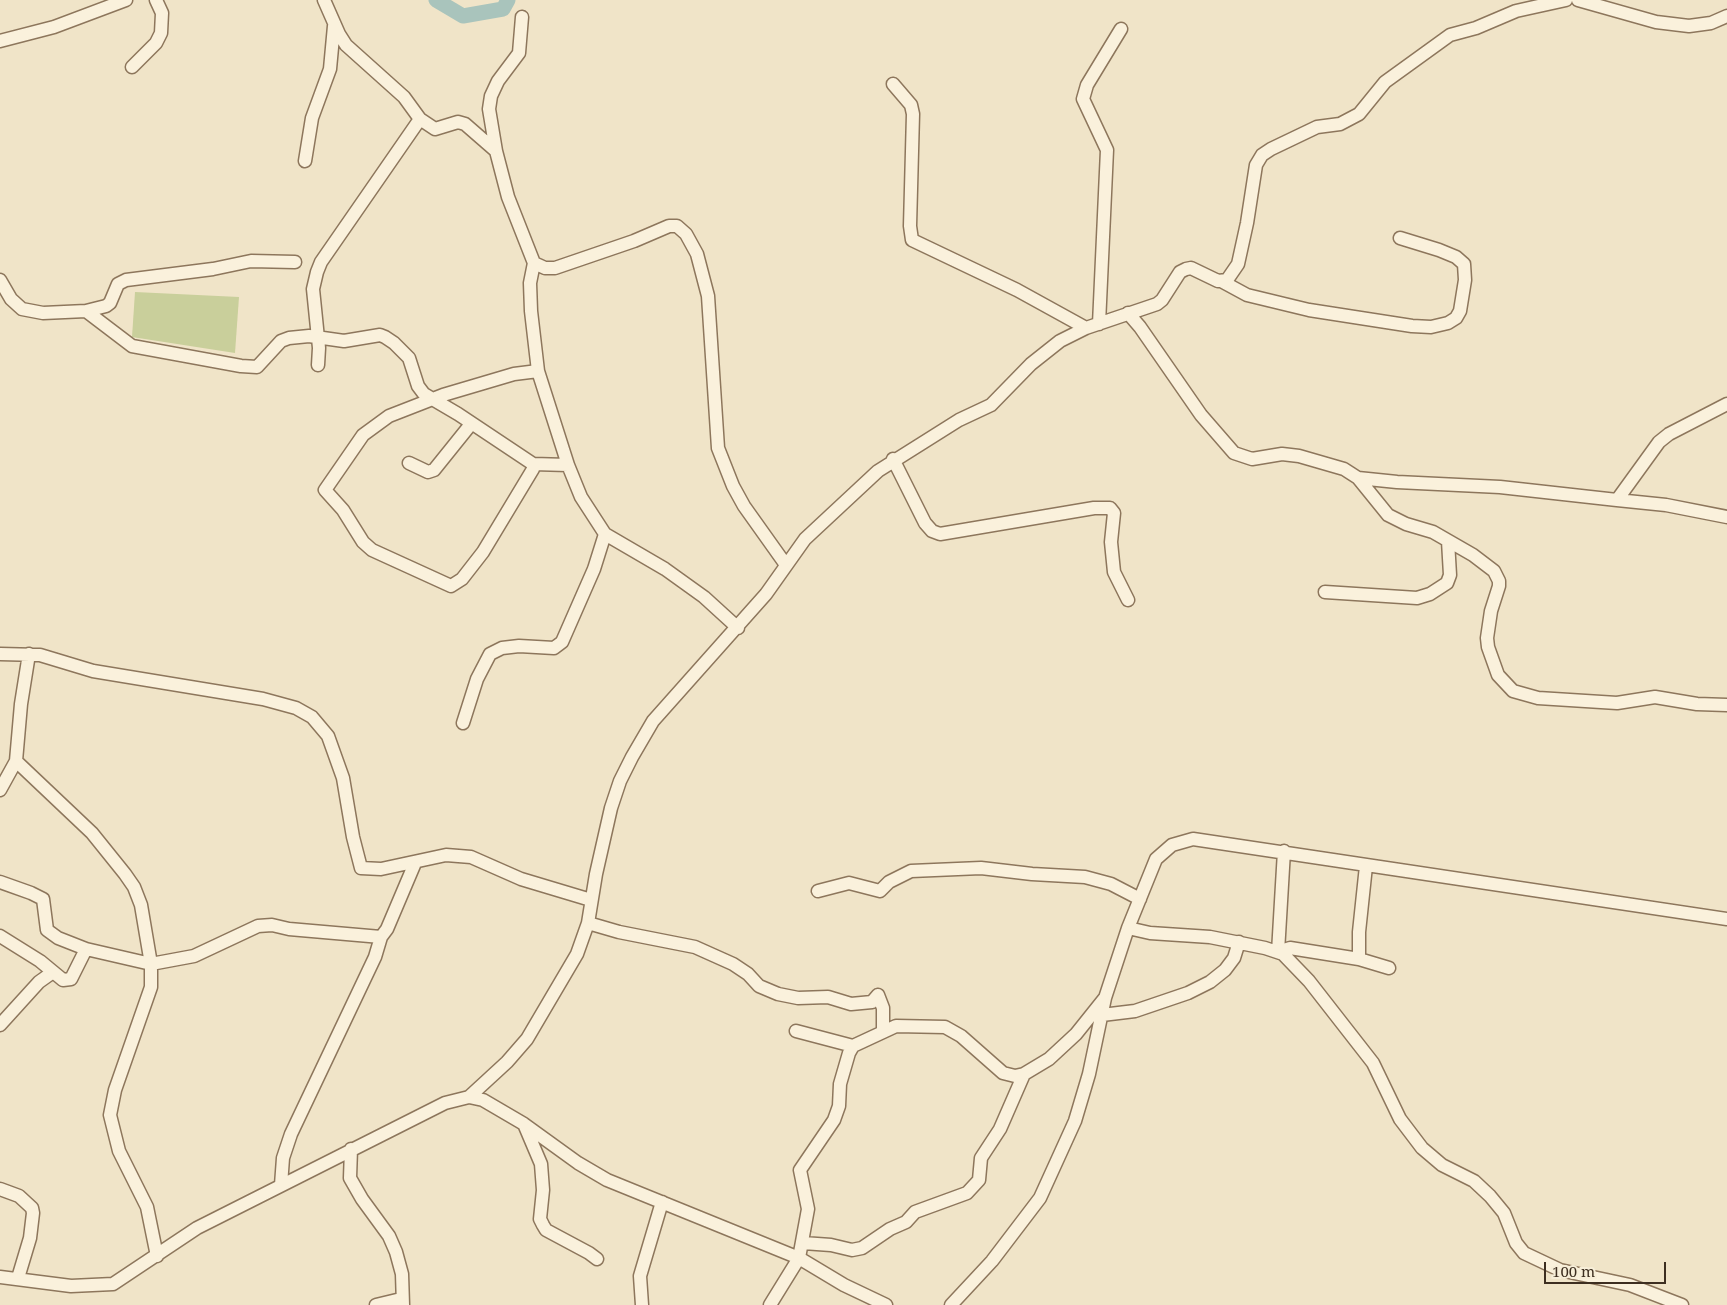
<!DOCTYPE html>
<style>
body{margin:0}
#map{position:relative;width:1727px;height:1305px;overflow:hidden;background:#f0e4c8;font-family:"Noto Serif",serif}
canvas{display:block}
.scale{position:absolute;left:1544px;top:1262px;width:122px;height:22px;box-sizing:border-box;border:2px solid #3d2e20;border-top:0;padding-left:6px;font-size:15px;line-height:18px;white-space:nowrap;color:#3d2e20;-webkit-text-stroke:4px #f7eed8;paint-order:stroke}
</style>
<div id="map">
<canvas width="1727" height="1305"></canvas>
<div class="scale">100 m</div>
</div>
<script>
const g = document.querySelector('canvas').getContext('2d');
g.lineJoin = 'round';
function paint(path, color) { g.fillStyle = color; g.fill(path, 'evenodd'); }
const toPath = rows => new Path2D(rows.map(r => 'M' + r).join(''));
function trace(path, color, width, dash) { g.strokeStyle = color; g.lineWidth = width; g.lineCap = dash ? 'butt' : 'round'; g.setLineDash(dash || []); g.stroke(path); }
paint(toPath([
 [135,292,239,297,235,353,132,337]
]), '#c9cf9b');
trace(toPath([
 [436,0,463,16,503,9,508,0]
]), '#a9c4bc', 15);
const minor = toPath([
 [324,0,339,34,346,45,404,97,420,119,435,129,458,122,465,124,496,151],
 [1578,0,1656,22,1689,26,1711,23,1727,16],
 [522,17,519,53,498,81,491,96,489,109,496,151,508,197,534,263,530,283,531,311,538,371,568,465],
 [0,41,54,27,126,0],
 [132,67,156,43,161,33,162,13,156,0],
 [893,84,911,105,913,114,910,226,912,240,1017,290,1086,328],
 [305,161,312,118,330,69,334,26],
 [534,263,545,268,555,268,634,241,669,226,677,226,686,234,697,254,708,296,718,448,733,486,744,506,786,565],
 [0,280,11,299,22,309,43,313,86,311,132,346,241,366,257,367,281,341,289,338,309,336,344,341,380,335,385,337,394,343,409,358,418,386,424,394,458,414,533,464,568,465,581,497,605,534,665,569,704,597,738,628],
 [1223,282,1247,295,1309,310,1412,326,1431,327,1448,323,1456,318,1460,311,1465,280,1464,264,1456,257,1439,250,1400,238],
 [86,311,106,306,110,303,118,284,126,280,213,269,251,261,295,262],
 [1128,313,1140,327,1201,415,1234,453,1252,459,1282,454,1299,456,1344,469,1358,478,1388,515,1406,524,1433,532,1473,555,1494,571,1499,581,1499,586,1491,611,1487,638,1488,647,1498,675,1513,691,1538,698,1617,703,1655,697,1697,704,1727,705],
 [1099,324,1107,150,1083,99,1087,85,1121,29],
 [318,365,319,348,313,289,317,272,321,262,420,119],
 [893,459,925,523,932,531,940,534,1094,508,1110,508,1114,513,1111,542,1114,572,1128,600],
 [409,463,428,472,434,470,471,424],
 [533,464,533,469,483,552,462,579,451,586,372,550,363,542,343,510,325,490,363,435,389,416,443,395,514,374,538,371],
 [1358,478,1397,482,1500,487,1617,500,1666,505,1727,517],
 [1617,500,1659,442,1669,434,1727,404],
 [1325,592,1417,598,1430,594,1447,583,1450,575,1448,541],
 [0,654,40,655,93,671,263,699,296,708,312,717,328,736,343,778,353,837,361,868,381,869,446,855,471,857,521,879,591,900],
 [463,723,477,679,490,654,502,648,519,646,554,648,562,642,594,569,605,534],
 [16,761,92,833,125,874,134,887,141,905,151,964,151,987,115,1090,110,1115,119,1151,147,1207,157,1256],
 [0,790,16,761,21,704,29,654],
 [1284,851,1278,952,1290,948,1359,959,1389,968],
 [0,882,31,893,43,899,47,930,58,938,86,949,151,964,194,956,258,926,272,925,289,929,381,937],
 [818,891,849,883,880,891,889,882,911,871,981,868,1032,874,1085,877,1111,884,1140,899],
 [588,923,619,932,695,947,733,964,748,974,759,986,778,994,798,998,828,997,851,1004,872,1002,878,995,883,1008,883,1031],
 [1128,928,1150,933,1210,937,1265,948,1283,954,1309,981,1373,1063,1400,1119,1422,1148,1442,1165,1474,1181,1490,1196,1504,1213,1516,1243,1524,1253,1560,1270,1630,1285,1682,1305],
 [0,936,40,961,63,980,71,979,86,949],
 [1359,959,1359,932,1366,866],
 [1102,1015,1135,1011,1188,993,1210,982,1225,970,1234,958,1239,942],
 [0,1025,39,982,53,972],
 [796,1031,853,1046],
 [469,1097,507,1062,527,1039,577,954,588,923,596,874,611,808,620,781,632,757,653,721,766,594,805,539,878,471,959,420,991,405,1031,364,1060,341,1086,328,1157,304,1162,300,1180,272,1186,269,1191,268,1218,281,1227,280,1238,264,1247,223,1256,165,1262,155,1271,149,1317,127,1340,124,1359,114,1385,82,1450,35,1476,28,1516,11,1566,0],
 [524,1124,541,1164,543,1190,540,1219,543,1225,546,1230,589,1253,597,1259],
 [351,1149,350,1178,362,1199,389,1236,396,1252,402,1274,403,1305],
 [281,1185,283,1158,291,1134,375,957,381,937,387,929,415,863],
 [0,1189,19,1196,32,1208,33,1213,30,1238,18,1278],
 [803,1243,831,1245,852,1250,862,1248,890,1229,906,1222,915,1212,967,1193,979,1180,981,1158,1000,1129,1024,1074],
 [0,1277,71,1286,113,1284,197,1228,445,1103,469,1097,483,1100,524,1124,578,1163,607,1180,799,1258,844,1285,886,1305],
 [376,1305,401,1299],
 [642,1305,640,1276,662,1202],
 [770,1305,799,1258,808,1209,800,1170,834,1120,839,1106,840,1084,849,1053,853,1046,896,1026,945,1027,961,1036,1003,1073,1015,1076,1024,1074,1049,1059,1076,1034,1104,999],
 [951,1305,992,1261,1040,1198,1075,1121,1089,1074,1105,998,1128,928,1156,859,1172,845,1193,839,1727,919]
]);
trace(minor, '#8d765c', 15);
trace(minor, '#faf1dc', 12);
</script>
